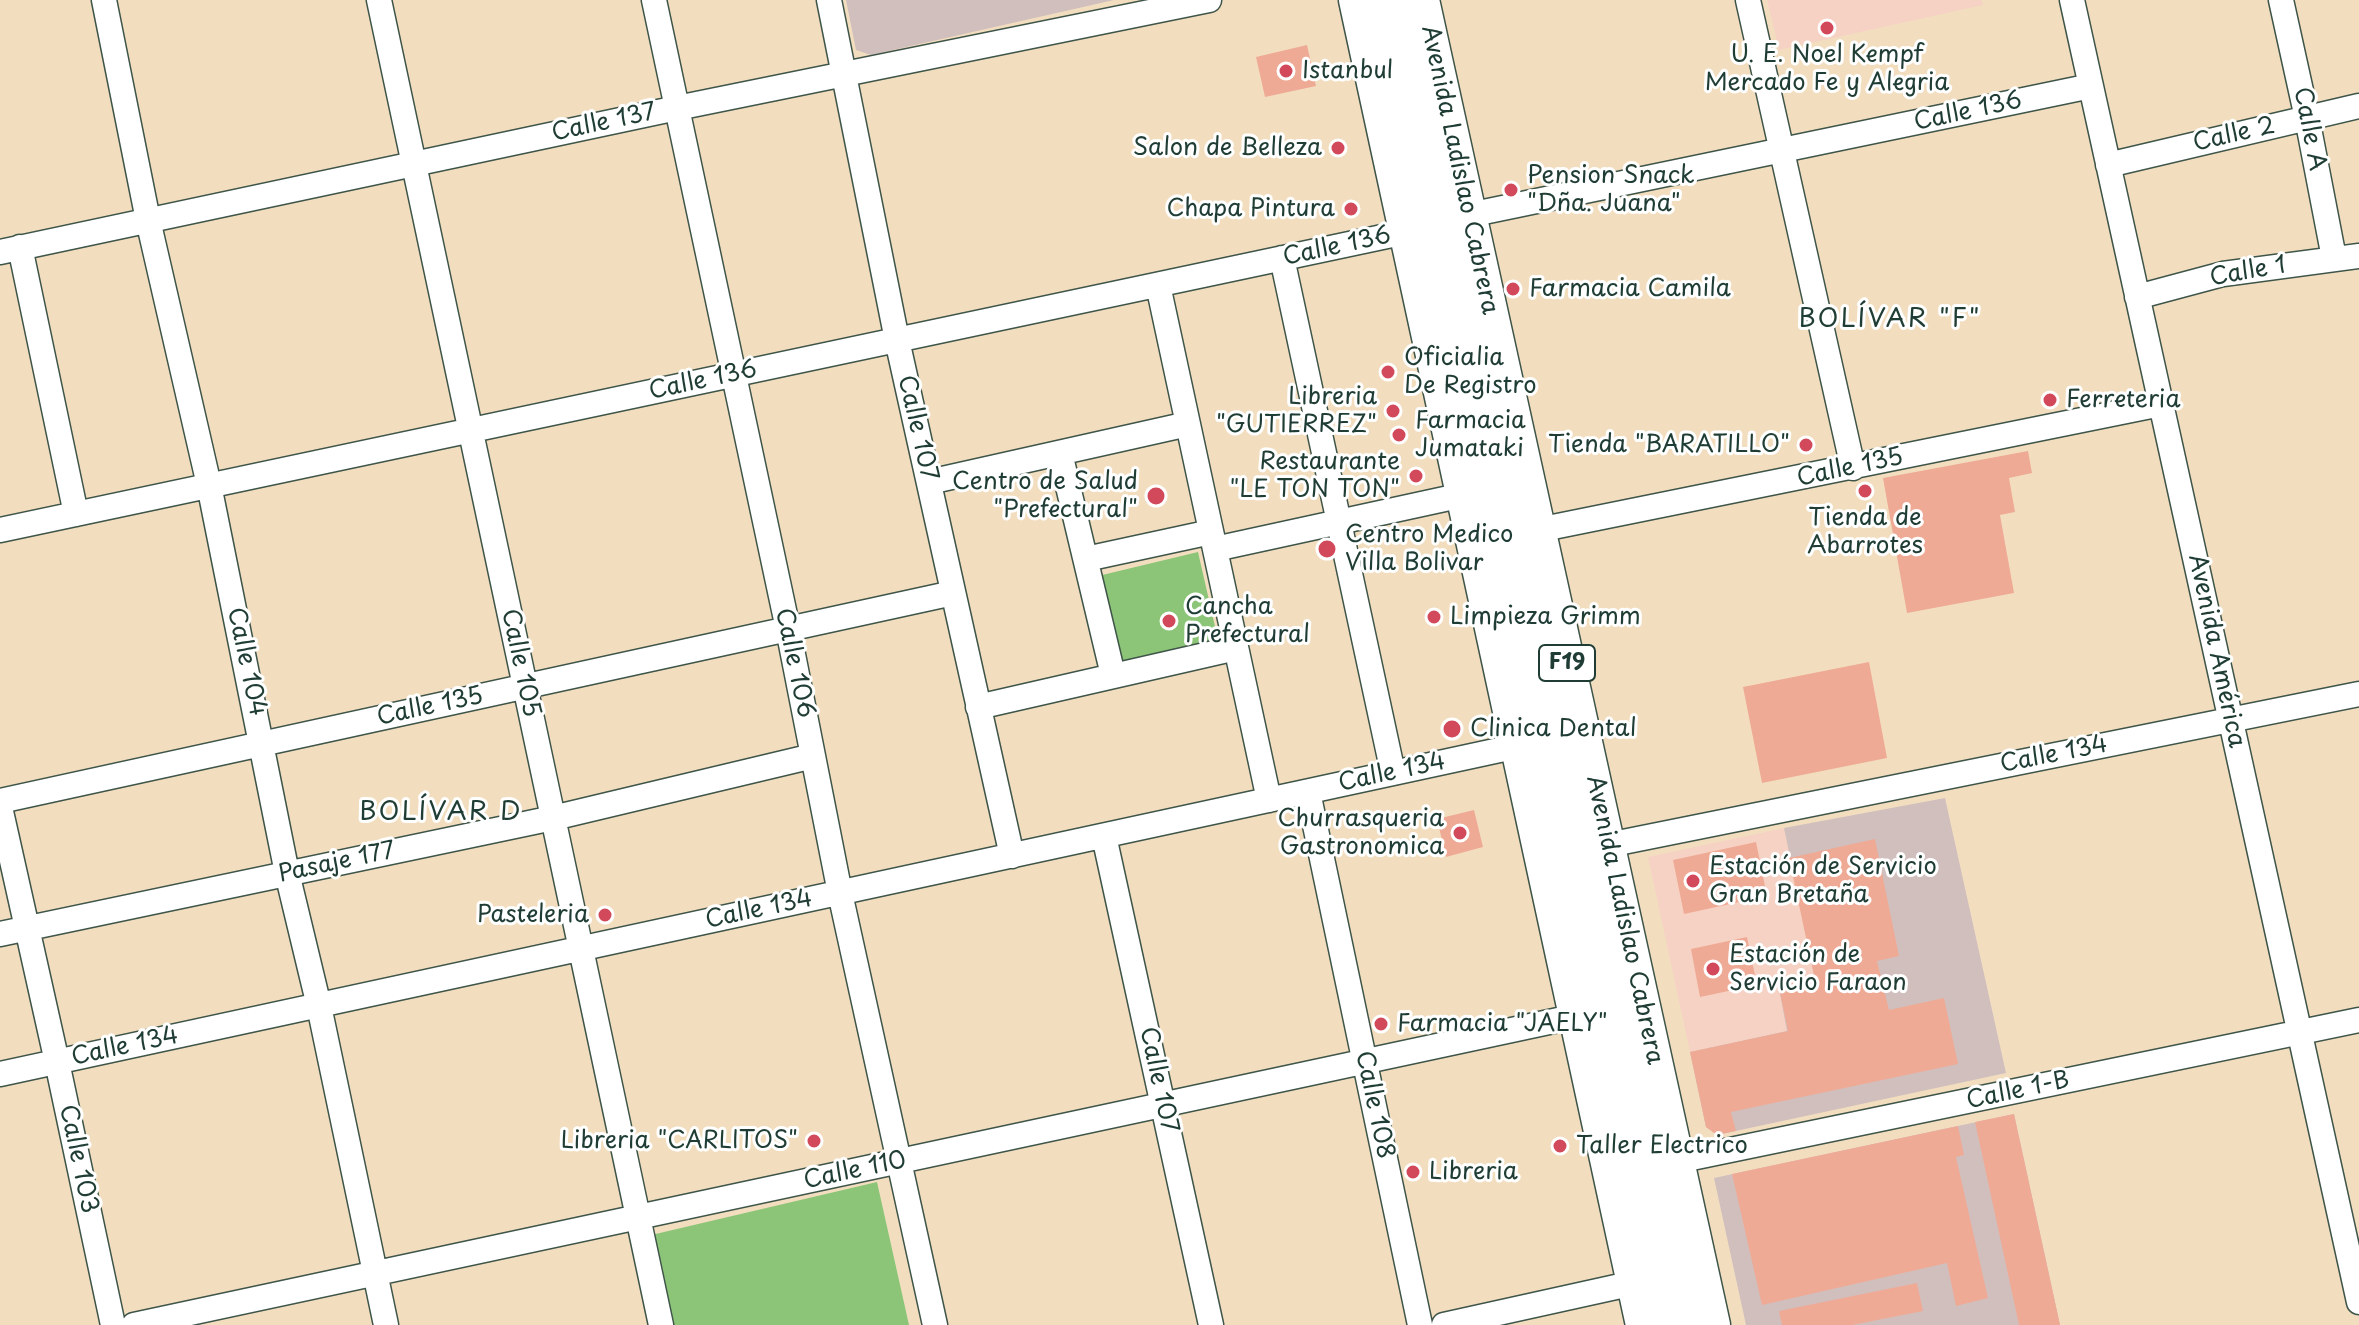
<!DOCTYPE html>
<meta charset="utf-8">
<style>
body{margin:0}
canvas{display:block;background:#f2debf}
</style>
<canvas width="2359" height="1325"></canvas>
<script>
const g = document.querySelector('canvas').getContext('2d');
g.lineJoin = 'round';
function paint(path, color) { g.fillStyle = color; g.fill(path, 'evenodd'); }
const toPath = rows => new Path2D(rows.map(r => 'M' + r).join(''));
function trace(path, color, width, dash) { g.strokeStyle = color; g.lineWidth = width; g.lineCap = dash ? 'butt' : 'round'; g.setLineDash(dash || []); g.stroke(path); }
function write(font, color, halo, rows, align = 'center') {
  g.font = font + ' "Playpen Sans",sans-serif'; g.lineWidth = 6; g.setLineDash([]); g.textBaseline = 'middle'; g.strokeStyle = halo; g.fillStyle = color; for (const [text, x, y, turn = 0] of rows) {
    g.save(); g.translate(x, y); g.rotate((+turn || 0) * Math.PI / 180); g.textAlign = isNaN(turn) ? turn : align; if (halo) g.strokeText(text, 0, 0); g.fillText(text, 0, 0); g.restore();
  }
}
paint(toPath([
 [1767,0,1982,0,1983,5,1779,50],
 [1784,828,1814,975,1788,1031,1690,1052,1648,857]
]), '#f6d2c4');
paint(toPath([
 [846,0,1114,0,871,55,856,50],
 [1945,798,2006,1073,1717,1135,1706,1127,1690,1052,1787,1031,1778,983,1814,975,1784,828],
 [2014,1114,2060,1325,1746,1325,1714,1178]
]), '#d1bfbe');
paint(toPath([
 [1198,552,1219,644,1119,668,1098,576],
 [877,1182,909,1325,667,1325,647,1236]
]), '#8cc578');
paint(toPath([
 [1307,45,1316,86,1265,97,1256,57],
 [2028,451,2032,473,2009,478,2015,512,2000,515,2014,593,1907,613,1883,478],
 [1869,662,1887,758,1762,783,1743,687],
 [1474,810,1483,847,1446,857,1437,819],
 [1875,839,1899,956,1877,961,1889,1010,1944,998,1958,1064,1731,1112,1736,1131,1717,1135,1706,1127,1690,1052,1788,1031,1778,983,1814,975,1789,858],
 [1756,842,1767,896,1684,914,1673,860],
 [1747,937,1757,985,1700,997,1691,949],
 [2014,1114,2060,1325,2019,1325,1975,1122],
 [1958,1126,1964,1155,1956,1157,1988,1298,1956,1306,1947,1263,1762,1305,1732,1174],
 [1917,1283,1923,1311,1852,1325,1782,1325,1779,1311]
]), '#efaa95');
const minor = toPath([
 [104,0,148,220,209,485,287,873,319,1006,386,1325],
 [379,0,661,1325],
 [654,0,788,629,840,893,935,1325],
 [829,0,897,340,1012,856],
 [1748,0,1853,468],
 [2072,0,2359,1302],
 [2281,0,2307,118,2334,258],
 [2108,165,2359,106],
 [1469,215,2091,86],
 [20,247,76,514],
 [0,252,677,108,1209,0],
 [1282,258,1393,773],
 [1158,285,1269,800],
 [2137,297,2223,274,2359,256],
 [1060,453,1113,675],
 [929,482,1188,424],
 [0,530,1406,232],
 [1538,530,2161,404],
 [1215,549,1463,495],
 [1086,559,1211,532],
 [978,707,1236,648],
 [1308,792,1420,1325],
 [0,801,953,593],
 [0,807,57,1062,113,1325],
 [1104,836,1211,1325],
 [1608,845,2359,694],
 [0,934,553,818,813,756],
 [0,1074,1518,746],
 [1677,1161,2359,1020],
 [134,1325,1577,1016],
 [1444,1325,1634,1283]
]);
const major = toPath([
 [1375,0,1667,1325],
 [1401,0,1690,1325]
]);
const highway = toPath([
 [1356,0,1643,1325],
 [1422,0,1713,1325]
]);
trace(minor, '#3f5549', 27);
trace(major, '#3f5549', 33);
trace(highway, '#3f5549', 37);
trace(minor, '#fff', 24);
trace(major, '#fff', 30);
trace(highway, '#fff', 34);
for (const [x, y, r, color] of [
 [1827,28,8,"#d1495b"],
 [1286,71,8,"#d1495b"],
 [1338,148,8,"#d1495b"],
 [1511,190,8,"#d1495b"],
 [1351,209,8,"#d1495b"],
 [1513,289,8,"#d1495b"],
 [1388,372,8,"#d1495b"],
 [2050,400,8,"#d1495b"],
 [1393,411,8,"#d1495b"],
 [1399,435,8,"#d1495b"],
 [1806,445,8,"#d1495b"],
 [1416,476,8,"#d1495b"],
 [1865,491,8,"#d1495b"],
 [1156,496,10,"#d1495b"],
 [1327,549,10,"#d1495b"],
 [1434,617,8,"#d1495b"],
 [1169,621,8,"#d1495b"],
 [1452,729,10,"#d1495b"],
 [1460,833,8,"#d1495b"],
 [1693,881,8,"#d1495b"],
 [605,915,8,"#d1495b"],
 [1713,969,8,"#d1495b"],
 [1381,1024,8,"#d1495b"],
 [814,1141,8,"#d1495b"],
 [1560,1146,8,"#d1495b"],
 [1413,1172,8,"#d1495b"]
]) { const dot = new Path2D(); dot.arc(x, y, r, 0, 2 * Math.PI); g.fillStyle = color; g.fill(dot); trace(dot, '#fff', 3); }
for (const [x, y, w] of [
 [1567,663,56]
]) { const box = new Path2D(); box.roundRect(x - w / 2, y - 18, w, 36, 6); g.fillStyle = '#fff'; g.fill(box); trace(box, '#1f3d34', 2); }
write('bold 22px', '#1f3d34', null, [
 ["F19",1567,663]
]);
write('24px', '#1f3d34', '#fff', [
 ["U. E. Noel Kempf",1827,55,"center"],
 ["Mercado Fe y Alegria",1827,83,"center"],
 ["Istanbul",1302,71],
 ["Salon de Belleza",1322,148,"right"],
 ["Pension Snack",1527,176],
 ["\"Dña. Juana\"",1527,204],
 ["Chapa Pintura",1335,209,"right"],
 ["Farmacia Camila",1529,289],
 ["Oficialia",1404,358],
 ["De Registro",1404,386],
 ["Libreria",1377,397,"right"],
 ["\"GUTIERREZ\"",1377,425,"right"],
 ["Ferreteria",2066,400],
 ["Farmacia",1415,421],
 ["Jumataki",1415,449],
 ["Tienda \"BARATILLO\"",1790,445,"right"],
 ["Restaurante",1400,462,"right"],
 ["\"LE TON TON\"",1400,490,"right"],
 ["Centro de Salud",1138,482,"right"],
 ["\"Prefectural\"",1138,510,"right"],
 ["Tienda de",1865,518,"center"],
 ["Abarrotes",1865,546,"center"],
 ["Centro Medico",1345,535],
 ["Villa Bolivar",1345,563],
 ["Cancha",1185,607],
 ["Prefectural",1185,635],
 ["Limpieza Grimm",1450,617],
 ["Clinica Dental",1470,729],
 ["Churrasqueria",1444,819,"right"],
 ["Gastronomica",1444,847,"right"],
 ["Estación de Servicio",1709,867],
 ["Gran Bretaña",1709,895],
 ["Pasteleria",589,915,"right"],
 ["Estación de",1729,955],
 ["Servicio Faraon",1729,983],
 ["Farmacia \"JAELY\"",1397,1024],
 ["Libreria \"CARLITOS\"",798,1141,"right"],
 ["Taller Electrico",1576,1146],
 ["Libreria",1429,1172]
], 'left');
write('24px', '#1f3d34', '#fff', [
 ["Calle 136",1968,112,-12],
 ["Calle 137",604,123,-12],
 ["Calle A",2309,129,79],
 ["Calle 2",2234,135,-13],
 ["Avenida Ladislao Cabrera",1459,170,78],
 ["Calle 136",1337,247,-12],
 ["Calle 1",2248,272,-10],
 ["Calle 136",703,381,-12],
 ["Calle 107",917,428,77],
 ["Calle 135",1850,468,-12],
 ["Avenida América",2216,651,78],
 ["Calle 104",246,662,78],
 ["Calle 105",520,663,78],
 ["Calle 106",794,663,78],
 ["Calle 135",430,707,-12],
 ["Calle 134",2054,755,-11],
 ["Calle 134",1392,773,-12],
 ["Pasaje 177",337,863,-12],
 ["Calle 134",759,910,-12],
 ["Avenida Ladislao Cabrera",1624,920,78],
 ["Calle 134",125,1047,-12],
 ["Calle 107",1158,1080,78],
 ["Calle 1-B",2018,1091,-12],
 ["Calle 108",1374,1105,78],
 ["Calle 103",78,1159,78],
 ["Calle 110",855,1171,-12]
]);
g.letterSpacing = '2px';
write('26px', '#1f3d34', '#fff', [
 ["BOLÍVAR \"F\"",1890,320],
 ["BOLÍVAR D",441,813]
]);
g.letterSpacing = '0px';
</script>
